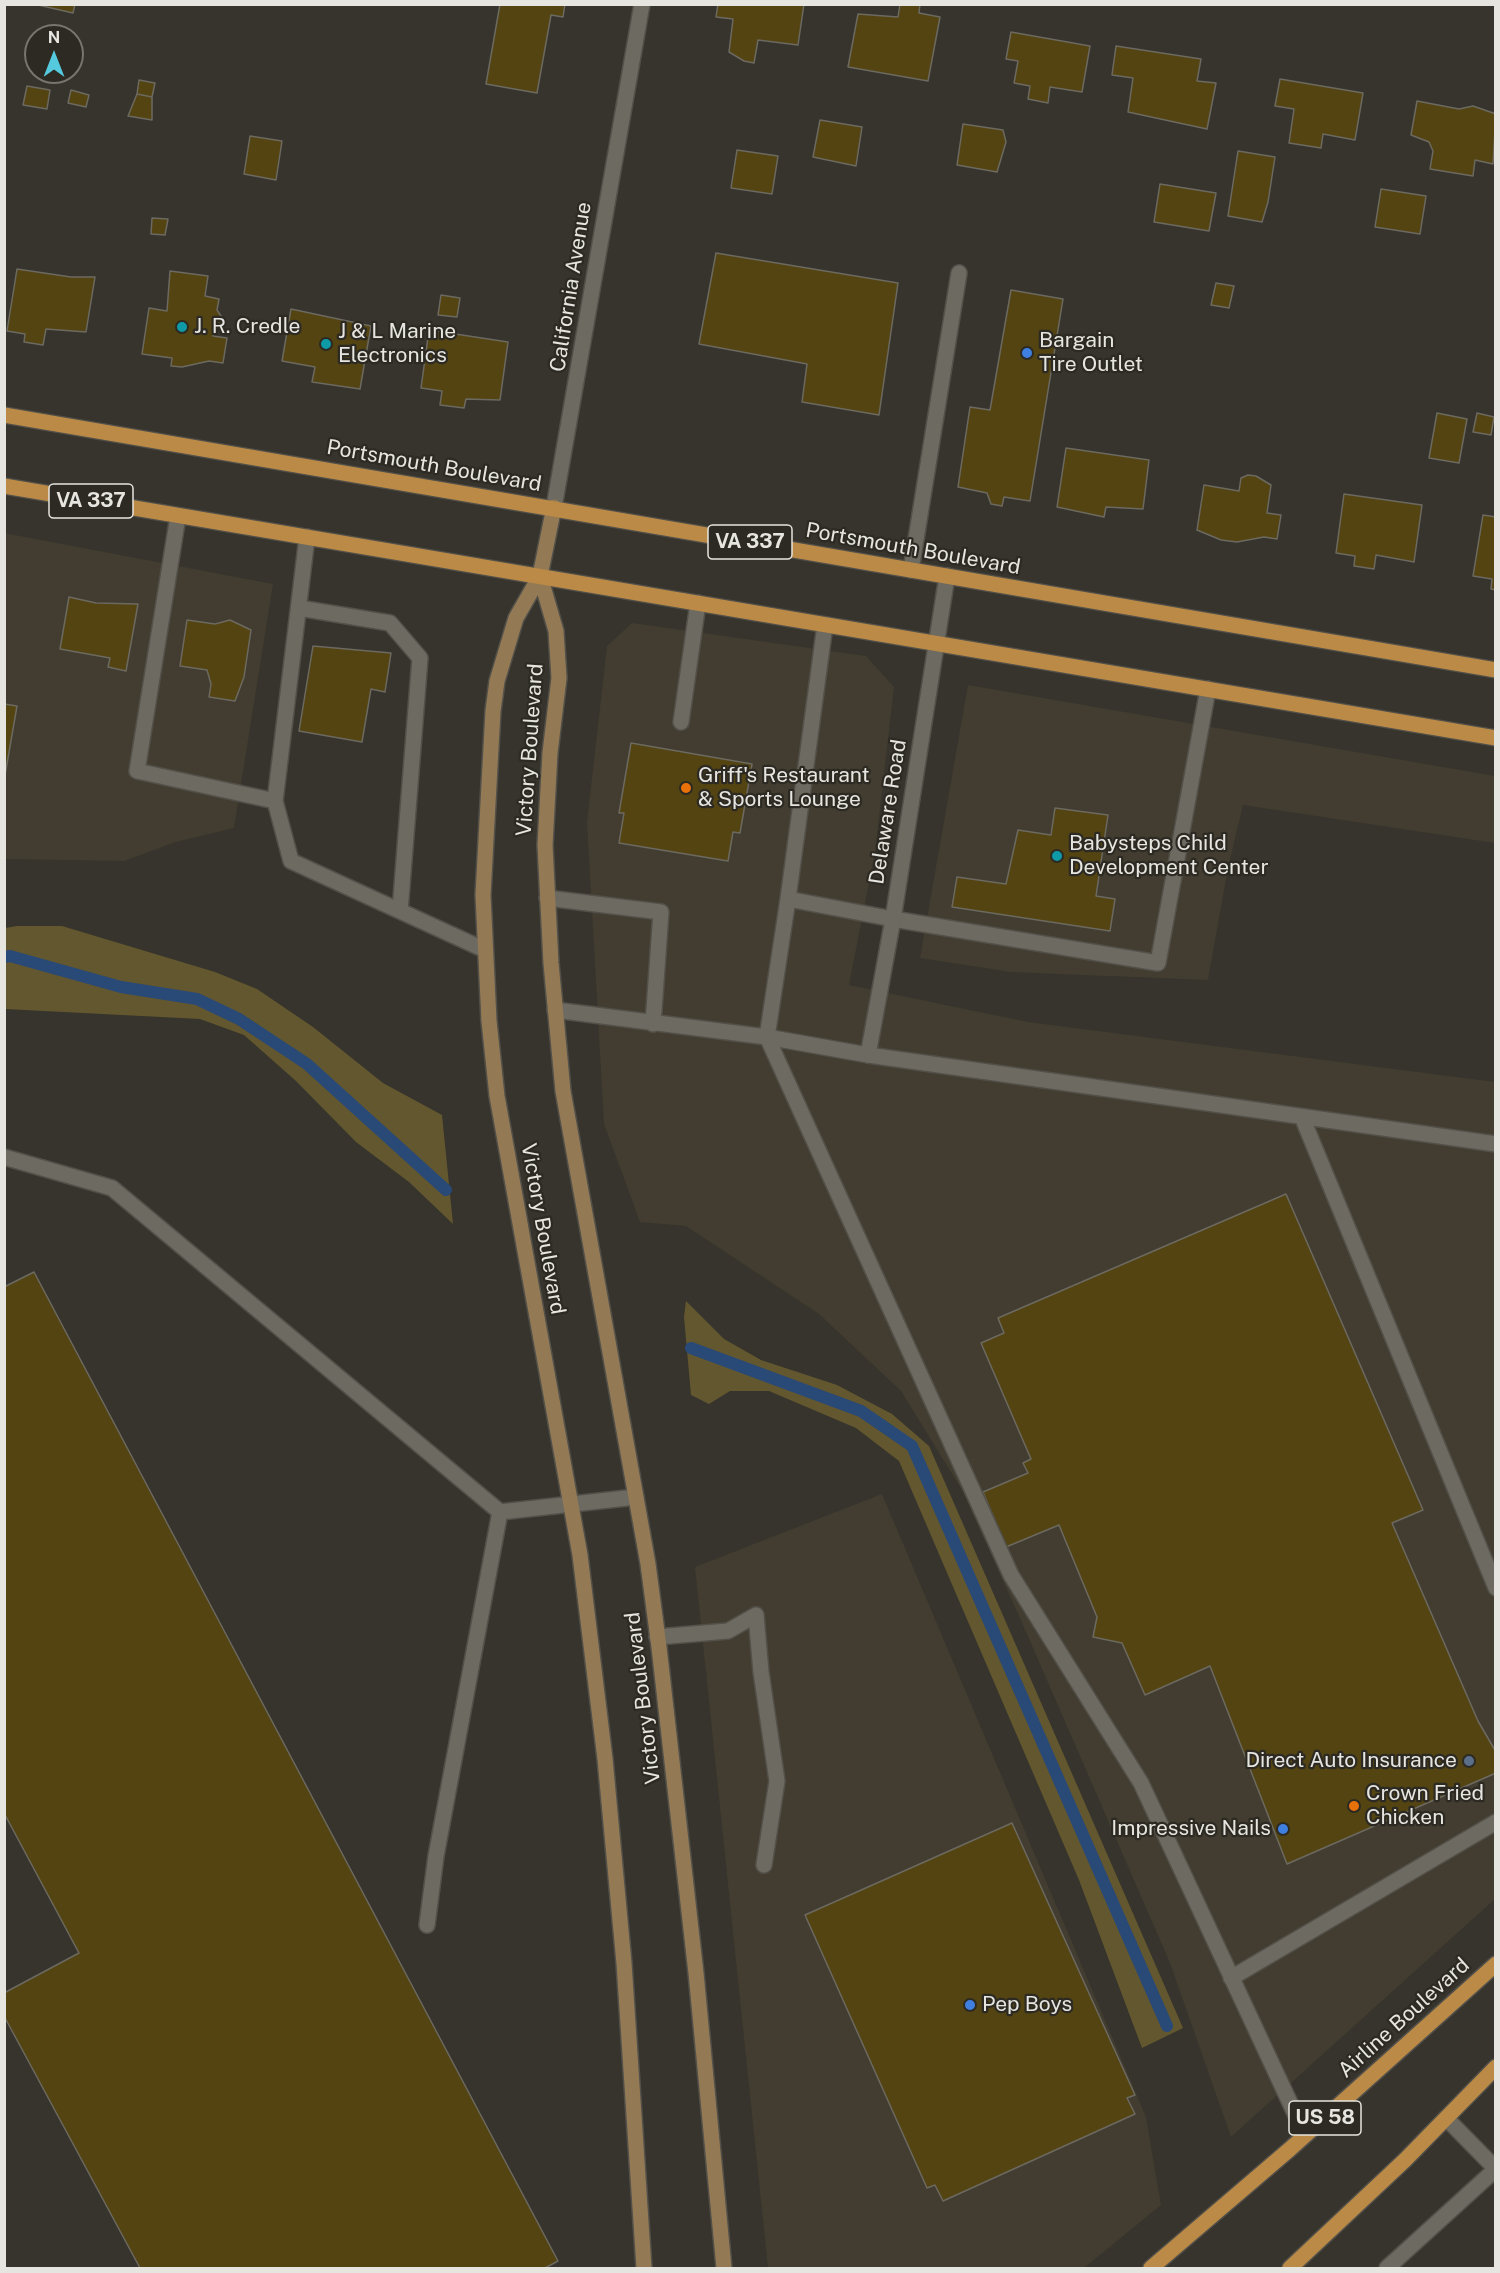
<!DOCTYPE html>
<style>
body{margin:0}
#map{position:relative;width:1500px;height:2273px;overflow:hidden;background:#36342c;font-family:"Public Sans",sans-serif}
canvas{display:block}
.frame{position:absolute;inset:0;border:6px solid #e7e5e0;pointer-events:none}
.north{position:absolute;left:24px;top:24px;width:60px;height:60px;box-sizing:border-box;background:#2c2a22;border:2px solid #77756e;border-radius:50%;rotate:0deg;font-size:16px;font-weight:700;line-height:24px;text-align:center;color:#e7e5e0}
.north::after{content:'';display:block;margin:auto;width:21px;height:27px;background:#55cade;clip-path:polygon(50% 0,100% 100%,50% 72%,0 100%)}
</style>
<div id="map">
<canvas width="1500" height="2273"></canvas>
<div class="frame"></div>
<div class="north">N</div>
</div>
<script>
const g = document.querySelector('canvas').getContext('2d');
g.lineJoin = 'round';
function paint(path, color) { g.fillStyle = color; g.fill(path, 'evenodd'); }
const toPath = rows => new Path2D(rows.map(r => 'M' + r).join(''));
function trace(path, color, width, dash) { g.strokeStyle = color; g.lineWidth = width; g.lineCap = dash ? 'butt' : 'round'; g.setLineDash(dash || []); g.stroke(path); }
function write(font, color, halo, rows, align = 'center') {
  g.font = font + ' "Public Sans",sans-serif'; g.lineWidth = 4.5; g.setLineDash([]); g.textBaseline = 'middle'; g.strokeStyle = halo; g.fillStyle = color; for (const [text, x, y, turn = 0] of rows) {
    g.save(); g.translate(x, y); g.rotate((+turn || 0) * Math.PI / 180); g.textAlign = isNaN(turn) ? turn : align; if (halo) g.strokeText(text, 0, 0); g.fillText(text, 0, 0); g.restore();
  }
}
paint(toPath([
 [4,533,273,584,234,828,176,842,124,861,5,859],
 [632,623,866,656,894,687,875,852,849,985,1028,1022,1495,1082,1495,1899,1231,2137,1170,1963,1023,1625,962,1490,901,1391,819,1314,686,1226,640,1222,604,1124,587,822,607,646],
 [968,685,1495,776,1495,843,1243,805,1228,868,1208,980,1011,972,920,958],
 [882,1494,1146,2117,1161,2205,1084,2268,768,2268,695,1567]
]), '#423d30');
paint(toPath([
 [17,926,62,926,215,972,257,989,313,1027,383,1083,442,1115,453,1224,409,1182,356,1142,296,1081,244,1035,200,1019,5,1009,5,928],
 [686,1301,724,1339,761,1360,837,1385,892,1414,929,1446,1183,2028,1142,2048,1079,1880,899,1461,856,1428,769,1391,730,1391,709,1404,691,1395,684,1317]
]), '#63572f');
trace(toPath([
 [4,957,10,956,121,987,197,999,239,1019,307,1064,446,1190],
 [691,1348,861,1411,912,1446,1167,2026]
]), '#294977', 12);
const building = toPath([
 [34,4,75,4,73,13,34,4],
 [500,4,565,4,563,17,551,15,537,93,486,84,500,4],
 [718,4,804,4,798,45,758,40,754,63,744,61,729,52,733,19,716,17,718,4],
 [900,4,920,4,919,13,940,17,928,81,848,67,858,14,898,17,900,4],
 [1011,32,1090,46,1082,92,1050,87,1048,103,1028,99,1030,86,1014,83,1018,61,1006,59,1011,32],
 [1116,46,1201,59,1197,81,1216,83,1207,129,1128,112,1133,78,1112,75,1116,46],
 [1280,79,1363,93,1355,140,1323,134,1321,148,1289,143,1294,109,1275,106,1280,79],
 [139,80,155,83,152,97,137,94,139,80],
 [27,86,50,90,47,109,23,105,27,86],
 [71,90,89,95,86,107,68,103,71,90],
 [137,94,152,97,152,120,128,116,137,94],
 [1417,101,1459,109,1473,106,1496,114,1493,164,1475,160,1473,176,1430,169,1433,151,1429,142,1411,135,1417,101],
 [820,120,862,127,856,166,813,157,820,120],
 [963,124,1003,130,1006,142,997,172,957,165,963,124],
 [250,136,282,141,276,180,244,174,250,136],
 [737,150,778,156,772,194,731,188,737,150],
 [1238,151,1275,157,1268,202,1262,222,1228,216,1238,151],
 [1160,184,1216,193,1209,231,1154,222,1160,184],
 [1381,189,1426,196,1420,234,1375,227,1381,189],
 [152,218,168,219,165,235,151,234,152,218],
 [716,253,898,283,879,415,802,402,807,364,699,344,716,253],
 [17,269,71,277,95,277,86,332,46,329,43,345,24,342,25,334,7,331,17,269],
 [170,271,208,276,205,296,219,299,217,310,223,319,213,336,227,338,223,363,209,361,182,367,171,366,172,358,142,354,149,308,167,311,170,271],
 [1216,283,1234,286,1229,308,1211,305,1216,283],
 [1011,290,1063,299,1030,501,1004,497,1002,506,991,504,987,493,958,487,970,407,990,410,1011,290],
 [441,295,460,298,457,317,438,315,441,295],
 [291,309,371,326,360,389,312,382,315,367,282,361,291,309],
 [429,330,508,342,500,400,466,399,464,408,440,405,442,391,421,388,429,330],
 [1437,413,1467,419,1459,463,1429,458,1437,413],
 [1477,413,1494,417,1491,435,1473,432,1477,413],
 [1066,448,1149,460,1143,509,1106,507,1104,517,1057,507,1066,448],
 [1248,475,1256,476,1271,485,1267,513,1281,515,1277,539,1264,537,1237,542,1221,540,1197,530,1204,485,1239,491,1241,478,1248,475],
 [1344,494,1422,505,1414,562,1376,555,1374,569,1354,566,1355,556,1336,553,1344,494],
 [1483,515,1496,517,1496,590,1491,589,1492,579,1473,576,1483,515],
 [69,597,96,603,138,604,126,671,108,667,110,658,60,649,69,597],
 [187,620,215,624,230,620,251,630,244,677,235,701,209,697,211,684,207,670,180,666,187,620],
 [313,646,391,653,385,692,371,689,362,742,299,731,313,646],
 [4,704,17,706,4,781,4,704],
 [631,743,752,764,740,833,733,832,728,861,619,843,624,813,619,813,631,743],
 [1055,808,1108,815,1096,896,1115,899,1110,931,952,907,957,877,1006,884,1018,830,1051,835,1055,808],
 [1286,1194,1423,1510,1392,1523,1478,1721,1496,1752,1496,1773,1287,1864,1210,1666,1145,1695,1122,1643,1093,1637,1097,1617,1059,1525,1006,1547,983,1492,1028,1473,1023,1463,1031,1459,981,1343,1004,1333,998,1318,1286,1194],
 [34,1272,558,2261,545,2268,140,2268,4,2016,4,1993,79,1953,4,1813,4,1287,34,1272],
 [1012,1823,1135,2095,1127,2098,1135,2114,943,2201,935,2185,927,2188,805,1915,1012,1823]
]);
paint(building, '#534412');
trace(building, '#6c6960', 1.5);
const service = toPath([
 [178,516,137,771,275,801,291,861,485,950],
 [911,570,959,273],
 [299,608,390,623,420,658,400,911],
 [825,625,788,899,893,919,1158,963,1208,689],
 [681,722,698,603],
 [275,801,307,537],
 [547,898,661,912,653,1024],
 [788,899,767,1037,1011,1575,1141,1783,1305,2135],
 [555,1010,767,1037,868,1055,1496,1144],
 [1302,1117,1496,1588],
 [4,1157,112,1188,500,1512,636,1497],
 [657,1637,728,1631,756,1615,761,1672,777,1781,764,1865],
 [427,1925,436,1856,500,1512],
 [1231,1978,1496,1822],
 [1446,2118,1496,2169],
 [1387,2268,1496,2169]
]);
const minor = toPath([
 [554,507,642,4],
 [868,1055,893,919,947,576]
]);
const secondary = toPath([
 [554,507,540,576,516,618,497,681,493,711,483,895,489,1021,497,1096,580,1555,605,1759,624,1963,644,2268],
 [540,576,556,631,559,678,550,753,545,845,551,963,563,1091,648,1564,659,1647,696,1973,724,2268]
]);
const primary = toPath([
 [4,415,1496,670],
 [4,486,1496,738],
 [1151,2268,1290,2149,1496,1964],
 [1290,2268,1405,2160,1496,2067]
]);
trace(service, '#525049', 18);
trace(minor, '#525049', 18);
trace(secondary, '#525049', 18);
trace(primary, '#525049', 18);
trace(service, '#6d6a61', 15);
trace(minor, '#6d6a61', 15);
trace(secondary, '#947a54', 15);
trace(primary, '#bb8a46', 15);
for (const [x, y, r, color] of [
 [182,327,6,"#0f9aa8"],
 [326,344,6,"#0f9aa8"],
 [1027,353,6,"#3f7fe0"],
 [686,788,6,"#e8710a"],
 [1057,856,6,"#0f9aa8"],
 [1469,1761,6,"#5c6f8a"],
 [1354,1806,6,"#e8710a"],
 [1283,1829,6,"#3f7fe0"],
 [970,2005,6,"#3f7fe0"]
]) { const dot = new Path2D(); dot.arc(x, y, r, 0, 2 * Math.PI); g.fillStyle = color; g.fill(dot); trace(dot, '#2c2a22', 2); }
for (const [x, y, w] of [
 [91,501,84],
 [750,542,84],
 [1325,2118,72]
]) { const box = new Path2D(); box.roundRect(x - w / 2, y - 17, w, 34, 4.5); g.fillStyle = '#2c2a22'; g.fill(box); trace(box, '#e7e5e0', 1.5); }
write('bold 20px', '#e7e5e0', null, [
 ["VA 337",91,501],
 ["VA 337",750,542],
 ["US 58",1325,2118]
]);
write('21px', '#e7e5e0', '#2c2a22', [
 ["California Avenue",571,287,-81],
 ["Portsmouth Boulevard",434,466,10],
 ["Portsmouth Boulevard",913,549,10],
 ["Victory Boulevard",530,750,-86],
 ["Delaware Road",888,812,-81],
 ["Victory Boulevard",543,1229,80],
 ["Victory Boulevard",643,1698,-97],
 ["Airline Boulevard",1404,2018,-42]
]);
write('21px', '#e7e5e0', '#2c2a22', [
 ["J. R. Credle",194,327],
 ["J & L Marine",338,332],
 ["Electronics",338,356],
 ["Bargain",1039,341],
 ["Tire Outlet",1039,365],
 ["Griff's Restaurant",698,776],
 ["& Sports Lounge",698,800],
 ["Babysteps Child",1069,844],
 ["Development Center",1069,868],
 ["Direct Auto Insurance",1457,1761,"right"],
 ["Crown Fried",1366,1794],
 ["Chicken",1366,1818],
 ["Impressive Nails",1271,1829,"right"],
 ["Pep Boys",982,2005]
], 'left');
</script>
